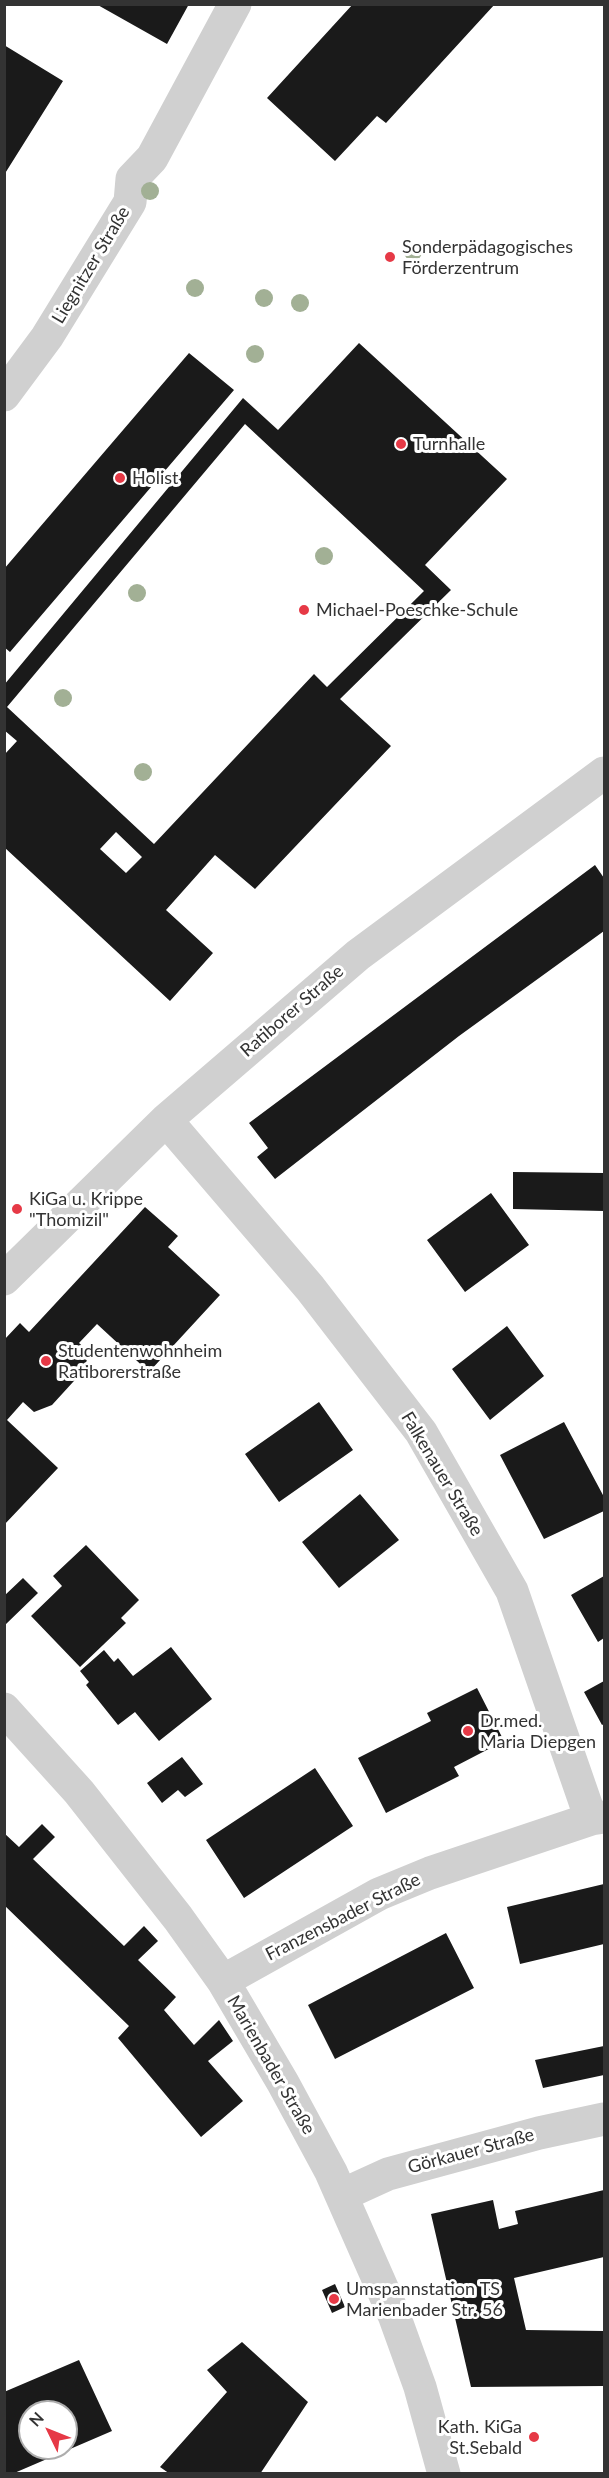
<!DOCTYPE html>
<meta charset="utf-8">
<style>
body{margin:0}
#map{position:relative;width:609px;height:2478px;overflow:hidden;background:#fff;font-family:Lato,sans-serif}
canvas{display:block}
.frame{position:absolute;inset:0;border:6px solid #333;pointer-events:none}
.north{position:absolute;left:18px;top:2400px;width:60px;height:60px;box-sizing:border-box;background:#fff;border:2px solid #adadad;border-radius:50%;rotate:313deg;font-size:16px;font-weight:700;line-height:24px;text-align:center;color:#333}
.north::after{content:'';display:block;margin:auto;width:21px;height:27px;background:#e63946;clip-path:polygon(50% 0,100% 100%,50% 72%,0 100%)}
</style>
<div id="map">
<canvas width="609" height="2478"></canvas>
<div class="frame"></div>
<div class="north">N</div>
</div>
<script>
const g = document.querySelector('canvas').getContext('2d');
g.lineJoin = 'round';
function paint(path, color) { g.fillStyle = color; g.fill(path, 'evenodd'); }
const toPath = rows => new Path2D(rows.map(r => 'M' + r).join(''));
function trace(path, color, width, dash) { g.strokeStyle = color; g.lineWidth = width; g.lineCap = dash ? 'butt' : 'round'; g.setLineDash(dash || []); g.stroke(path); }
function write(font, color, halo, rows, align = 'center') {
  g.font = font + ' Lato,sans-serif'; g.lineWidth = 6; g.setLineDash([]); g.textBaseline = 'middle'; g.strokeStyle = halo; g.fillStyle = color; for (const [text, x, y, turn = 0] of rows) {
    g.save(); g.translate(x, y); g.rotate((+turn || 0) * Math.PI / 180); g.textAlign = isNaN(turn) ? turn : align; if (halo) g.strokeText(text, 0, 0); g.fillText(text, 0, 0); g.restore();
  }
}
paint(toPath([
 [96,4,189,4,167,44],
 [353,4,495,4,386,123,377,116,335,161,267,98],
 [4,45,63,81,4,175],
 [359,343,507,479,425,565,451,590,340,699,391,746,255,889,215,855,166,910,213,953,170,1001,4,847,4,755,17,741,4,730,4,685,243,398,278,430],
 [245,424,424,591,327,687,314,674,154,844,7,707],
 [116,832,142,857,126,873,100,849],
 [189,353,234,390,10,652,4,647,4,569],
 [595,865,604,878,604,931,459,1036,275,1179,257,1157,268,1148,249,1123],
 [513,1172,604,1173,604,1211,513,1209],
 [491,1193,529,1245,465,1292,427,1240],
 [145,1207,178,1236,168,1247,220,1295,149,1372,97,1324,79,1343,89,1352,84,1370,52,1405,34,1412,23,1402,7,1420,58,1468,4,1525,4,1340,20,1323,29,1332],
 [507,1326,544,1376,490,1420,452,1369],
 [319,1402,353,1450,279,1502,245,1454],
 [564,1422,604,1497,604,1511,544,1539,500,1455],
 [360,1494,399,1540,339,1588,302,1542],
 [86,1545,139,1600,121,1618,126,1623,80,1667,31,1616,62,1586,53,1576],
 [604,1576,604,1638,598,1642,571,1595],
 [23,1578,38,1593,4,1626,4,1596],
 [171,1647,212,1699,159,1741,135,1712,118,1725,86,1685,89,1682,80,1671,104,1650,114,1662,118,1658,133,1676],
 [604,1681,604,1724,602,1725,584,1692],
 [477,1688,504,1741,454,1767,459,1776,386,1813,358,1758,431,1721,427,1713],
 [182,1757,203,1784,185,1797,178,1790,162,1803,147,1783],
 [315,1768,353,1826,244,1898,206,1840],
 [42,1824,55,1837,33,1859,124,1946,144,1926,158,1941,138,1960,176,1997,164,2010,194,2045,219,2020,233,2041,208,2061,243,2101,201,2137,118,2038,129,2026,4,1905,4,1833,19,1847],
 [604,1884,604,1944,520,1964,507,1907],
 [446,1933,474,1988,335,2059,308,2005],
 [604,2046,604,2075,543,2088,535,2060],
 [604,2190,604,2257,514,2278,526,2330,604,2331,604,2386,471,2387,431,2214,493,2200,499,2229,518,2224,515,2211],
 [335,2284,345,2307,332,2313,322,2290],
 [242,2342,308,2402,260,2474,170,2474,160,2467,227,2392,207,2370],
 [79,2360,112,2431,12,2474,4,2474,4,2392],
 [30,2412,66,2412,66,2448,30,2448]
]), '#1a1a1a');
trace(toPath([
 [4,395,47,337,130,202,132,179,152,158,235,4],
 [166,1120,310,1288,421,1432,512,1591,591,1819],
 [4,1279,166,1120,358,955,604,773],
 [4,1709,79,1792,178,1918,223,1981,283,2083,331,2172,394,2315,420,2387,444,2474],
 [223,1981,379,1894,430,1873,591,1819,604,1817],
 [342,2195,388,2174,539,2133,604,2119]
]), '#d0d0d0', 33);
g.fillStyle = '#a2b095';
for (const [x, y] of [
 [150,191],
 [413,252],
 [195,288],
 [264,298],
 [300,303],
 [255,354],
 [324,556],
 [137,593],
 [63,698],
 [143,772]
]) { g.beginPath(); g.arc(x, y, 9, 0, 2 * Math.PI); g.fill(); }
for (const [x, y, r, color] of [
 [390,257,6,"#e63946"],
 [401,444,6,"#e63946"],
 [120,478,6,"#e63946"],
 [304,610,6,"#e63946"],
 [17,1209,6,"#e63946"],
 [46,1361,6,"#e63946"],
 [468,1731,6,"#e63946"],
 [334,2299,6,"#e63946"],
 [534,2437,6,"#e63946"]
]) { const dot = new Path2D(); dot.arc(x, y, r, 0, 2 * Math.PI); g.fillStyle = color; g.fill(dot); trace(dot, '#fff', 2); }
write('18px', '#333', '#fff', [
 ["Sonderpädagogisches",402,247],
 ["Förderzentrum",402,268],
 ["Turnhalle",413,444],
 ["Holist",132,478],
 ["Michael-Poeschke-Schule",316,610],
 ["KiGa u. Krippe",29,1199],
 ["\"Thomizil\"",29,1220],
 ["Studentenwohnheim",58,1351],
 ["Ratiborerstraße",58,1372],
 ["Dr.med.",480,1721],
 ["Maria Diepgen",480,1742],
 ["Umspannstation TS",346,2289],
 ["Marienbader Str. 56",346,2310],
 ["Kath. KiGa",522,2427,"right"],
 ["St.Sebald",522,2448,"right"]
], 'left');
write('18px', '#333', '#fff', [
 ["Liegnitzer Straße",91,265,-59],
 ["Ratiborer Straße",292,1011,-41],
 ["Falkenauer Straße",442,1474,59],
 ["Franzensbader Straße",343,1917,-27],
 ["Marienbader Straße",271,2065,60],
 ["Görkauer Straße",471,2151,-15]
]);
</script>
